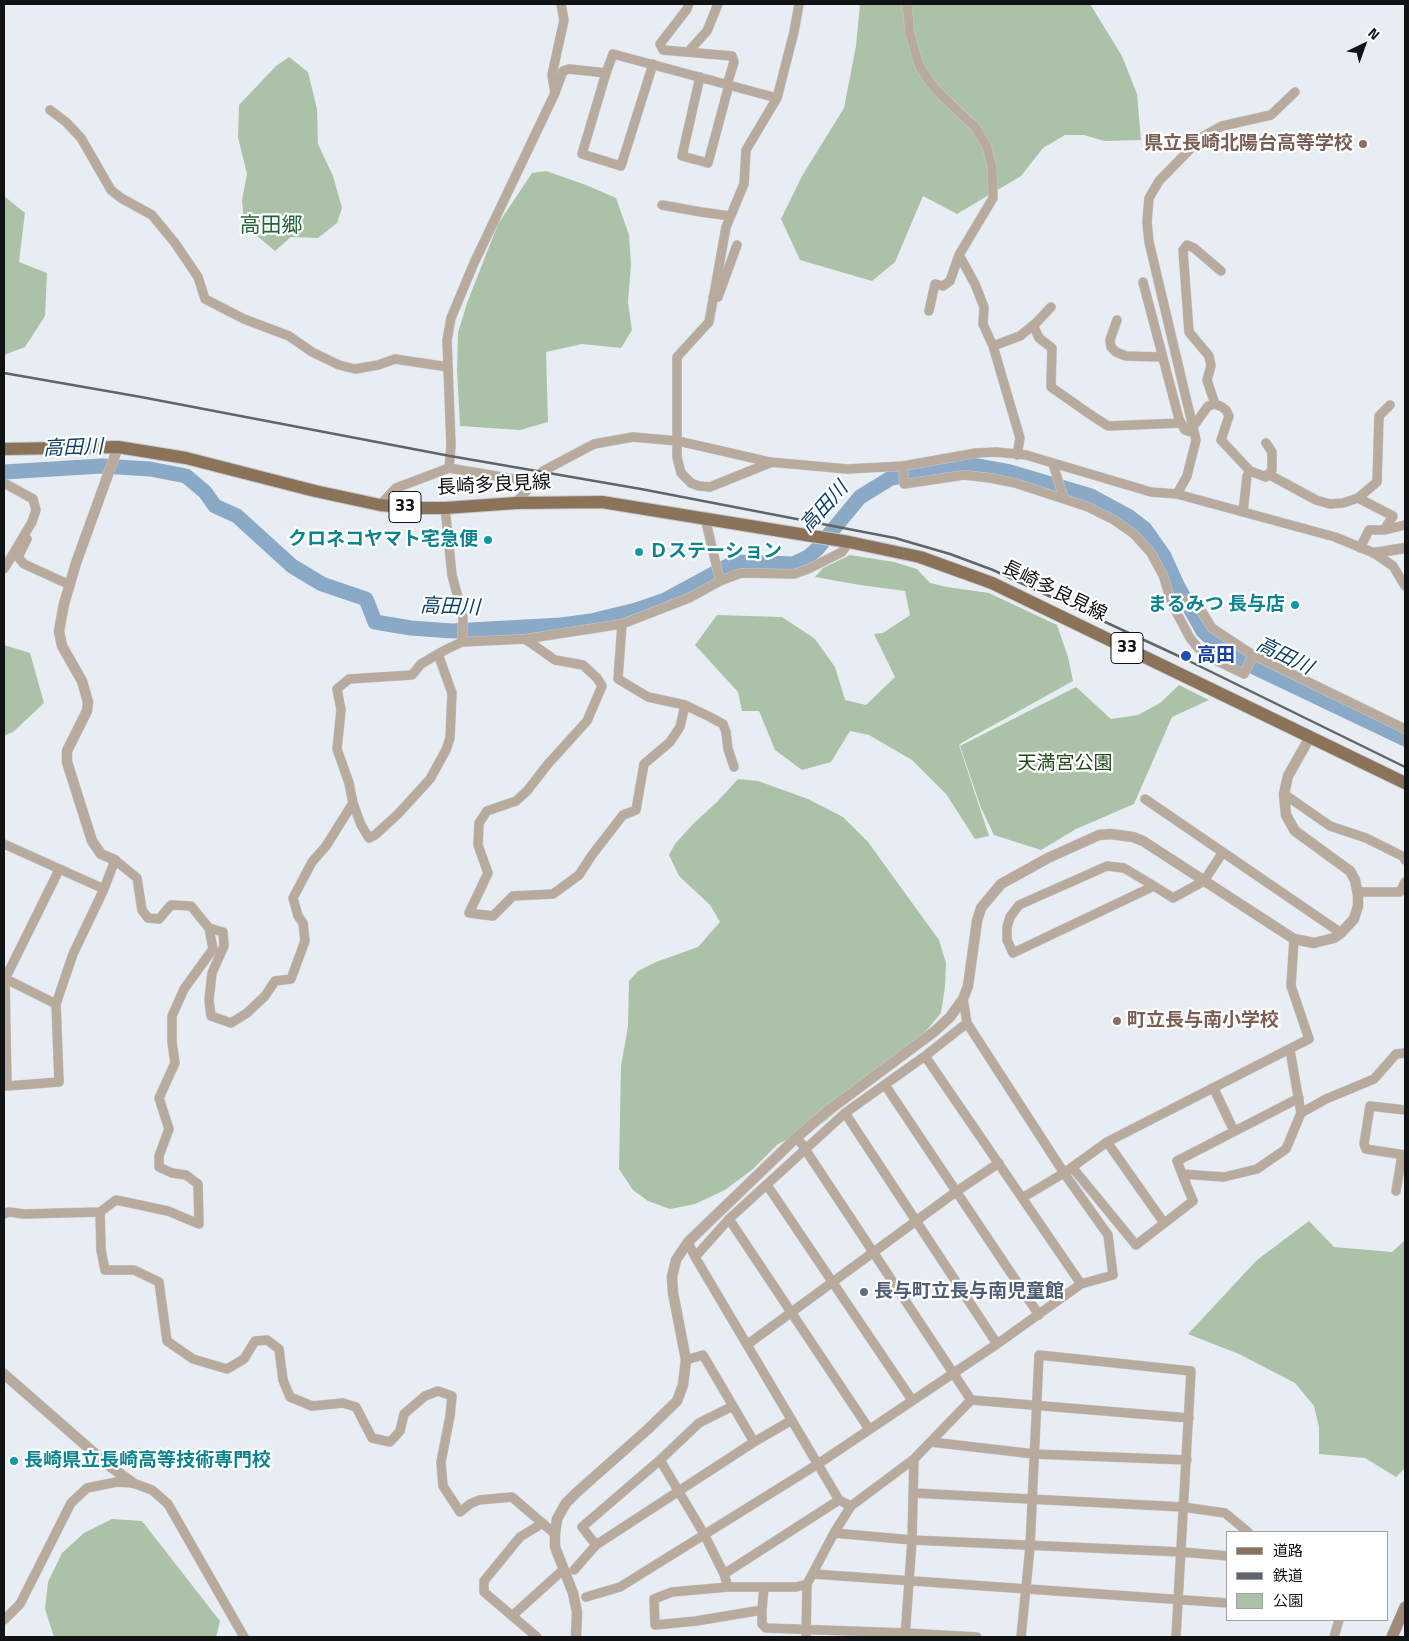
<!DOCTYPE html>
<meta charset="utf-8">
<style>
body{margin:0}
#map{position:relative;width:1409px;height:1641px;overflow:hidden;background:#e7edf3;font-family:"Titillium Web","Noto Sans JP",sans-serif}
canvas{display:block}
.frame{position:absolute;inset:0;border:5px solid #101214;pointer-events:none}
.legend{position:absolute;left:1226px;top:1531px;width:162px;height:90px;box-sizing:border-box;background:#fff;border:1px solid #9fa0a1;margin:0;padding:6px 9px;list-style:none;font-size:15px;color:#101214}
.legend li{display:flex;align-items:center;gap:10px;height:25px}
.legend b{width:25px;border:1px solid #9fa0a1}
.north{position:absolute;left:1339px;top:20px;width:50px;height:50px;-webkit-text-stroke:4px #fff;paint-order:stroke;rotate:42deg;font-size:14px;font-weight:700;line-height:20px;text-align:center;color:#101214}
.north::after{content:'';display:block;margin:auto;width:18px;height:22px;background:#101214;clip-path:polygon(50% 0,100% 100%,50% 72%,0 100%)}
</style>
<div id="map">
<canvas width="1409" height="1641"></canvas>
<div class="frame"></div>
<ul class="legend">
<li><b style="height:6px;background:#8b735a"></b>道路</li>
<li><b style="height:6px;background:#616468"></b>鉄道</li>
<li><b style="height:14px;background:#acc2a8"></b>公園</li>
</ul>
<div class="north">N</div>
</div>
<script>
const g = document.querySelector('canvas').getContext('2d');
g.lineJoin = 'round';
function paint(path, color) { g.fillStyle = color; g.fill(path, 'evenodd'); }
const toPath = rows => new Path2D(rows.map(r => 'M' + r).join(''));
function trace(path, color, width, dash) { g.strokeStyle = color; g.lineWidth = width; g.lineCap = dash ? 'butt' : 'round'; g.setLineDash(dash || []); g.stroke(path); }
function write(font, color, halo, rows, align = 'center') {
  g.font = font + ' "Titillium Web","Noto Sans JP",sans-serif'; g.lineWidth = 4.5; g.setLineDash([]); g.textBaseline = 'middle'; g.strokeStyle = halo; g.fillStyle = color; for (const [text, x, y, turn = 0] of rows) {
    g.save(); g.translate(x, y); g.rotate((+turn || 0) * Math.PI / 180); g.textAlign = isNaN(turn) ? turn : align; if (halo) g.strokeText(text, 0, 0); g.fillText(text, 0, 0); g.restore();
  }
}
paint(toPath([
 [860,4,1090,4,1122,56,1137,94,1141,140,1104,141,1084,135,1065,135,1043,148,1021,176,957,214,923,196,895,262,872,281,800,260,781,219,802,176,844,108,856,46],
 [289,57,308,72,317,109,318,144,333,176,342,208,337,223,318,238,291,237,275,251,244,225,242,200,247,174,238,137,239,105,276,66],
 [546,171,586,185,616,198,629,235,631,264,628,302,632,330,621,348,582,344,546,352,548,422,520,430,460,426,457,370,458,333,467,303,498,224,532,173],
 [4,196,25,213,19,262,47,273,45,316,25,347,4,355],
 [850,555,894,562,917,569,930,583,947,587,989,593,1057,625,1068,657,1073,681,963,742,959,745,989,836,975,839,946,794,912,760,869,735,850,731,831,762,802,770,775,750,759,711,742,711,738,692,695,645,717,615,782,617,815,639,835,667,845,700,866,705,895,677,874,634,883,633,910,615,905,591,860,585,815,577,823,568],
 [4,645,30,653,44,703,13,732,4,736],
 [1179,685,1209,700,1172,717,1134,804,1076,829,1041,850,994,835,981,808,960,746,1076,687,1111,719,1138,715,1160,703],
 [738,779,758,781,808,799,843,817,868,842,939,940,946,963,945,987,941,1013,917,1042,824,1122,778,1144,753,1169,725,1190,695,1204,670,1209,648,1201,633,1190,619,1169,621,1066,628,1026,629,981,638,971,656,962,698,947,720,922,710,905,679,876,669,855,675,844,694,823,717,802],
 [1309,1221,1334,1247,1392,1252,1405,1240,1405,1468,1396,1477,1365,1458,1319,1454,1319,1427,1314,1406,1295,1383,1239,1354,1188,1334,1257,1260],
 [112,1519,142,1521,220,1621,216,1637,54,1637,45,1609,48,1582,62,1553,84,1533]
]), '#acc2a8');
trace(toPath([
 [4,472,102,466,150,469,186,476,205,492,215,506,237,516,292,566,322,584,366,599,375,622,411,628,452,631,561,625,591,621,636,610,665,600,735,562,793,564,808,557,817,549,860,497,891,478,972,465,1010,472,1091,496,1128,516,1145,529,1164,556,1178,587,1203,631,1221,648,1235,658,1405,739]
]), '#89a9c7', 15);
const minor = toPath([
 [689,4,687,9,660,44,663,50,732,56,734,62,727,85],
 [907,4,910,34,919,65,929,81,940,94,976,128,987,147,992,167,993,198,959,255,975,284,984,307,983,324,993,346,1020,438,1017,455],
 [688,52,707,31,718,4],
 [606,73,582,154,621,166,653,64],
 [700,77,682,156,708,163,729,85],
 [555,93,552,75,564,20,561,4],
 [50,110,66,122,81,138,111,190,121,198,152,215,175,243,198,277,205,299,244,319,289,336,312,352,339,365,355,369,378,365,395,359,448,367],
 [662,205,701,212,730,216],
 [1143,282,1179,419,1185,430,1194,433],
 [713,297,718,297,737,245],
 [929,311,935,284,943,286,950,281,959,255],
 [1117,320,1110,340,1111,347,1116,352,1126,356,1162,357],
 [1033,325,1039,338,1052,348,1051,387,1088,413,1108,426,1181,423],
 [993,346,1020,336,1036,323,1051,307],
 [1215,404,1207,380,1211,366,1209,356,1189,332,1183,250,1187,245,1194,248,1221,271],
 [1193,427,1208,406,1215,404,1222,407,1226,410,1229,416,1221,440,1250,471,1247,476,1243,512],
 [772,462,710,487,699,486,691,483,681,473,677,457,677,357,709,322,726,227,744,184,746,150,777,98,794,32,799,4],
 [1053,464,1064,499],
 [903,466,904,484,964,475,990,478,1015,483,1064,499,1088,507,1114,520,1134,534,1151,553,1163,575,1172,604,1190,638,1203,654,1244,674,1253,655],
 [449,468,451,446,447,340,451,318,474,263,555,93,563,71,569,69,606,73,613,54,777,98],
 [1250,471,1266,477,1272,470,1272,452,1266,443],
 [1268,474,1316,500,1330,504,1343,503,1358,498,1393,516,1384,530,1369,530,1360,548],
 [4,483,33,499,36,510,32,522,4,569],
 [1177,494,1187,476,1196,440,1149,242,1147,222,1149,198,1159,181,1202,137,1222,126,1271,115,1295,92],
 [1358,498,1377,482,1379,416,1390,405],
 [516,503,543,471,594,444,633,437,678,441,770,462,847,469,903,466,976,453,996,452,1026,455,1151,492,1177,494,1335,537,1374,553,1393,566,1405,586],
 [380,505,396,488,449,468,532,482],
 [445,508,452,575,463,617,462,642],
 [705,518,720,581],
 [1384,530,1405,525],
 [27,539,18,557,24,564,70,585],
 [1172,604,1194,599,1212,628,1253,655,1405,729],
 [622,624,618,679,648,697,685,705,708,716,723,724,726,732,728,749,734,767],
 [525,639,622,624,689,598,720,581,741,573,794,574,808,569,842,552,849,542],
 [438,654,452,693,450,738,446,750,430,779,398,814,375,835,369,838,361,825,353,803,349,783,337,749,341,710,337,689,349,679,412,675,421,664,438,654,447,649,462,642,525,639,555,660,583,665,597,678,602,686,587,721,548,764,527,791,516,801,487,811,479,823,478,845,488,873,469,913,493,916,513,896,553,894,579,875,592,855,623,815,636,810,644,764,670,742,680,727,685,705],
 [1284,794,1330,826,1366,838,1404,857,1405,860],
 [1145,799,1341,933],
 [4,844,104,889],
 [59,870,5,979,7,1086,59,1082,56,1004,73,954,104,889,115,860,137,878,142,910,148,918,159,919,171,905,191,906,209,928,223,932,224,946,212,973,209,1000,211,1016,231,1023,247,1013,265,996,275,981,291,979,305,941,303,923,298,916,293,898,312,862,326,846,353,803],
 [1154,886,1013,953,1007,940,1007,927,1010,917,1019,905,1107,866,1124,868,1154,886,1173,898,1204,881,1223,852],
 [1358,892,1400,892,1405,882],
 [4,978,56,1004],
 [925,1056,1081,1284],
 [885,1085,1039,1315],
 [1214,1089,1234,1131],
 [1405,1110,1370,1106,1364,1144,1366,1149,1405,1155],
 [845,1113,997,1344],
 [1301,1113,1326,1099,1374,1079,1396,1054,1405,1053],
 [797,1137,971,1400,914,1459,851,1506,834,1533,807,1584,806,1637],
 [1107,1142,1164,1223],
 [1072,1167,1136,1245,1193,1201,1182,1174,1224,1177,1257,1169,1286,1149,1301,1113,1290,1050],
 [1182,1174,1177,1161,1299,1098],
 [767,1185,912,1400],
 [1396,1191,1402,1155],
 [1022,1198,1064,1173,1107,1142,1309,1039,1291,986,1294,939],
 [100,1212,101,1250,105,1270,134,1270,159,1282,167,1341,193,1359,227,1369,244,1359,255,1341,267,1340,279,1349,283,1380,290,1397,312,1406,343,1403,356,1407,372,1438,390,1442,400,1431,404,1414,425,1396,438,1391,452,1396,450,1416,441,1462,443,1486,460,1512,470,1504,479,1500,512,1497,555,1534],
 [4,1214,9,1212,24,1214,100,1212,116,1200,168,1211,199,1224,198,1184,186,1175,172,1173,159,1167,159,1156,169,1129,159,1098,175,1063,172,1042,172,1016,184,989,213,949,209,928],
 [729,1219,869,1429],
 [688,1242,695,1257,839,1500,851,1506],
 [695,1257,729,1219,845,1113,925,1056,967,1023],
 [748,1344,957,1191,999,1163],
 [686,1360,703,1355,733,1406],
 [971,1400,1189,1418],
 [931,1442,1034,1454,1187,1460],
 [660,1460,704,1534,724,1574],
 [913,1493,1183,1507,1225,1513,1248,1532],
 [834,1533,912,1540,1182,1552,1228,1556],
 [596,1545,582,1527,660,1460,699,1423,733,1406,754,1442],
 [574,1570,596,1545,754,1442,792,1420],
 [813,1574,1228,1603],
 [728,1587,724,1574,839,1500],
 [764,1587,762,1610,696,1621,655,1625,654,1599,672,1592,728,1587,796,1587,807,1584],
 [586,1597,620,1587,818,1464,997,1344,1081,1284,1113,1275,1108,1235,1064,1173,967,1023,963,999],
 [762,1610,762,1624,766,1628,906,1633,977,1637],
 [512,1616,564,1569],
 [4,1620,20,1604,71,1503,87,1488,117,1482,133,1483,152,1490,168,1504,244,1637],
 [537,1637,484,1592,484,1581,520,1537,543,1523],
 [905,1637,912,1540,914,1459],
 [1021,1637,1030,1547,1039,1355,1191,1371,1176,1637],
 [1334,1637,1339,1620]
]);
const tertiary = toPath([
 [1374,553,1405,548],
 [115,860,101,854,92,841,67,762,67,751,87,711,88,702,82,681,62,646,59,631,64,604,76,563,118,447],
 [4,1374,108,1465,133,1483],
 [576,1637,577,1612,573,1593,555,1547,555,1534,557,1519,566,1503,576,1493,647,1430,677,1401,683,1385,686,1360,673,1293,672,1277,676,1260,688,1242,797,1137,825,1113,935,1031,950,1017,963,999,968,986,977,921,981,908,1001,884,1048,858,1099,835,1110,834,1133,837,1143,841,1294,939,1314,943,1334,938,1341,933,1354,919,1358,906,1358,895,1355,880,1350,871,1295,831,1286,815,1284,794,1288,776,1310,737]
]);
const secondary = toPath([
 [1392,1637,1405,1607]
]);
const primary = toPath([
 [4,449,118,447,186,458,315,491,380,505,416,508,445,508,516,503,602,502,849,542,920,557,992,583,1405,783]
]);
trace(minor, '#c5cacf', 10);
trace(tertiary, '#c5cacf', 11);
trace(secondary, '#c5cacf', 12);
trace(primary, '#c5cacf', 14);
trace(minor, '#b8aa9c', 9);
trace(tertiary, '#b8aa9c', 10);
trace(secondary, '#9e8a76', 11);
trace(primary, '#8b735a', 12);
trace(toPath([
 [4,373,141,397,450,456,641,489,895,538,950,554,993,570,1185,659,1405,767]
]), '#616468', 2.5);
for (const [x, y, r, color] of [
 [1363,144,5,"#8d6e63"],
 [488,540,5,"#0f9aa8"],
 [639,552,5,"#0f9aa8"],
 [1295,605,5,"#0f9aa8"],
 [1186,656,6,"#1a4fb4"],
 [1117,1021,5,"#8d6e63"],
 [864,1292,5,"#5c6f8a"],
 [14,1461,5,"#0f9aa8"]
]) { const dot = new Path2D(); dot.arc(x, y, r, 0, 2 * Math.PI); g.fillStyle = color; g.fill(dot); trace(dot, '#fff', 2); }
for (const [x, y, w] of [
 [405,507,32],
 [1127,648,32]
]) { const box = new Path2D(); box.roundRect(x - w / 2, y - 15.5, w, 31, 4); g.fillStyle = '#fff'; g.fill(box); trace(box, '#101214', 1); }
write('bold 18px', '#101214', null, [
 ["33",405,507],
 ["33",1127,648]
]);
write('bold 19px', '#785e54', '#fff', [
 ["県立長崎北陽台高等学校",1353,144],
 ["町立長与南小学校",1127,1021,"left"]
], 'right');
write('19px', '#101214', '#fff', [
 ["長崎多良見線",494,486,-3],
 ["長崎多良見線",1054,592,26]
]);
write('bold 19px', '#0d838f', '#fff', [
 ["クロネコヤマト宅急便",478,540],
 ["Ｄステーション",649,552,"left"],
 ["まるみつ 長与店",1285,605],
 ["長崎県立長崎高等技術専門校",24,1461,"left"]
], 'right');
write('bold 19px', '#164399', '#fff', [
 ["高田",1197,656]
], 'left');
write('19px', '#21481a', '#fff', [
 ["天満宮公園",1065,764]
]);
write('bold 19px', '#4e5e75', '#fff', [
 ["長与町立長与南児童館",874,1292]
], 'left');
write('italic 20px', '#0d4169', '#fff', [
 ["高田川",73,449,-2],
 ["高田川",825,508,-48],
 ["高田川",450,608,2],
 ["高田川",1284,657,26]
]);
write('21px', '#22673a', '#fff', [
 ["高田郷",271,227]
]);
</script>
